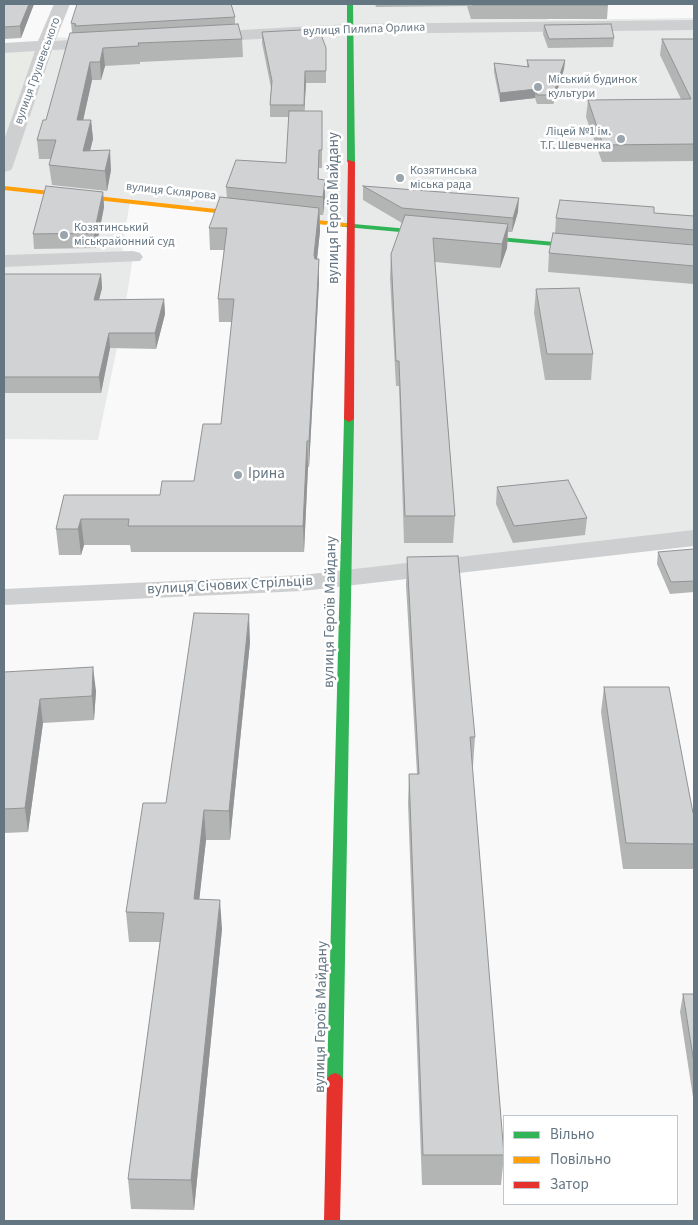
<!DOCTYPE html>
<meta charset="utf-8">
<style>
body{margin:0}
#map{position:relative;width:698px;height:1225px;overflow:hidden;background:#f9f9f9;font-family:"Source Sans 3",sans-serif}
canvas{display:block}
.frame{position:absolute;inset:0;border:5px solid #657683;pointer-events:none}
.legend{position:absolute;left:503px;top:1115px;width:175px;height:90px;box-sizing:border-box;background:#fff;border:1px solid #c1c8cd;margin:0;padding:6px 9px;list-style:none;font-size:15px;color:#657683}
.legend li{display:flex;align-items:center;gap:10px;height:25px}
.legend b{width:25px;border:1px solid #c1c8cd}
</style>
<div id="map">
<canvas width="698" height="1225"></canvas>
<div class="frame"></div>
<ul class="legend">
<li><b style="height:6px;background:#30b455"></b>Вільно</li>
<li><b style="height:6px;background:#ff9f0a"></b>Повільно</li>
<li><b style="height:6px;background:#e5322d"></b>Затор</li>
</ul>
</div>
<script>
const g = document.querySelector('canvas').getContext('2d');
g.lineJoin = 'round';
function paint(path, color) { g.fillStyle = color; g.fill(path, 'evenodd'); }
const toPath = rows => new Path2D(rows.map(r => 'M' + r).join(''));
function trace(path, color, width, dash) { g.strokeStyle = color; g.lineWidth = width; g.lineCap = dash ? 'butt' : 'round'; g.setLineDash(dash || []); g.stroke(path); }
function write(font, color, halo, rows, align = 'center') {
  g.font = font + ' "Source Sans 3",sans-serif'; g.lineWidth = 5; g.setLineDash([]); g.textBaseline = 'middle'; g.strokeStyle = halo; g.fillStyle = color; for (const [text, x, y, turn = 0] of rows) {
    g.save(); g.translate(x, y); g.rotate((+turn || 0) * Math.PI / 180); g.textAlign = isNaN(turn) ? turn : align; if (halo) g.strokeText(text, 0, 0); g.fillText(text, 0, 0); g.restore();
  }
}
paint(toPath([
 [164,4,542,4,548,20,694,18,694,539,347,578,351,225,130,201,122,250,133,257,124,314,98,440,4,439,4,166,48,37,76,38]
]), '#e8e9e9');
paint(toPath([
 [46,46,4,166,4,48]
]), '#e8ebe6');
paint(toPath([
 [54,4,70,4,55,41,103,38,109,40,111,43,109,46,103,48,52,50,13,166,11,170,4,172,4,140,35,51,4,53,4,43,38,41,54,4],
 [694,20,694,30,350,34,204,42,198,40,196,37,198,34,204,32,350,24,694,20],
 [133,251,140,253,143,257,140,261,4,267,4,255,133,251],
 [694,530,694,546,302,591,4,605,4,589,302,575,694,530]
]), '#cecfd0');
paint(toPath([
 [347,4,353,4,355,162,351,164,347,162,347,4],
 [342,223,588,245,592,247,588,249,345,227,342,227,342,223],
 [349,416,354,419,343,1079,340,1083,335,1085,330,1083,327,1079,344,419,349,416]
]), '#30b455');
paint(toPath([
 [4,186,345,223,349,225,345,227,4,190,4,186]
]), '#ff9f0a');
paint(toPath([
 [348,160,355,162,354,419,349,422,344,419,348,160],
 [335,1073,340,1075,343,1079,340,1221,324,1221,327,1079,330,1075,335,1073]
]), '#e5322d');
paint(toPath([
 [4,4,34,4,21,38,4,39],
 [375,4,608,4,608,5,607,19,471,19,467,6,376,7],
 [235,17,235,24,242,39,243,57,140,62,140,64,105,66,101,80,92,80,83,120,91,120,93,139,90,151,111,170,107,191,52,185,49,165,51,159,39,159,37,140,46,120,72,33,71,23],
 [544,25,614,38,613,47,548,48,543,34],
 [262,32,326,48,326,83,306,83,304,111,322,128,322,168,319,168,319,179,325,197,323,215,320,215,320,231,317,259,319,259,319,282,309,467,308,467,304,552,131,552,130,545,84,545,81,555,59,555,56,529,64,495,160,495,194,481,221,424,232,322,219,322,218,299,224,250,210,250,209,228,227,198,226,187,286,163,289,117,270,117,270,105,271,88,262,43],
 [662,39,694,39,694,161,602,162,586,117,588,100,681,99,660,55],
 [527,60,565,60,564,69,553,104,537,104,535,98,500,102,494,72,494,63,527,67],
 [363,186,518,212,512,232,508,232,507,248,500,268,435,262,455,516,453,543,404,543,399,386,396,386,390,278,391,254,402,223,363,200],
 [103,192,104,207,96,248,34,249,33,234],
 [654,213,694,216,694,284,548,272,549,253,555,234,556,218],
 [101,274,102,288,99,300,164,299,165,314,156,349,110,348,101,393,4,393,4,276],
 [536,289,593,354,591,380,545,380,534,313],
 [497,487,587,518,585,535,513,543,496,504],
 [694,549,694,592,670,594,657,564,658,552],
 [407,557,475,737,473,766,472,766,504,1155,501,1185,422,1185,408,803,409,774,417,774,406,585],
 [250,642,230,840,206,840,199,899,222,929,194,1210,131,1209,128,1179,160,942,129,942,126,912,166,803],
 [4,672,96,691,94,720,43,723,28,832,4,833],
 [604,687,693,813,694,814,694,869,623,869,601,712],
 [683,994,694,994,694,1104,680,1012]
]), '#b3b5b5');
paint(toPath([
 [29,4,34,4,21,38,20,26],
 [103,48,105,66,101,80,100,62],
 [565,60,564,69,553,104,553,95],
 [90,62,92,80,79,139,77,120],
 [305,71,306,83,304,117,304,105],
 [536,89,535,98,500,102,500,93],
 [91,120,93,139,85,170,83,151],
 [110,150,111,170,107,191,105,171],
 [319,150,319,168,318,197,318,179],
 [325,180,325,197,323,215,323,197],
 [103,192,104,207,96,248,94,233],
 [519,198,518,212,512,232,513,218],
 [319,208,320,231,315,278,314,255],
 [508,224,507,248,500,268,502,244],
 [319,259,319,282,309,467,309,441],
 [101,274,102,288,95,315,94,300],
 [164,299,165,314,156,349,155,333],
 [109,333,110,348,101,393,99,377],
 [307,441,308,467,304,552,303,526],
 [81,519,84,545,81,555,78,529],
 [249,614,250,642,230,840,229,811],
 [93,667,96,691,94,720,92,696],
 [40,699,43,723,28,832,25,808],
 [204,810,206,840,196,929,194,899],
 [220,900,222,929,194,1210,191,1180]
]), '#929394');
const building = toPath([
 [4,4,29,4,20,26,4,27,4,4],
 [77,4,231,4,235,17,75,26,76,24,71,23,77,4],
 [472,4,608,4,608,5,472,5,472,4],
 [238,24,242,39,138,43,139,46,103,48,100,62,90,62,77,120,91,120,83,151,110,150,105,171,49,165,56,140,37,140,43,120,46,120,70,33,238,24],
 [611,24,614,38,549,39,544,25,611,24],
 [319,29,326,48,326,71,305,71,304,105,270,105,272,81,262,32,319,29],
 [662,39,694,39,694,144,603,145,588,100,691,99,662,39],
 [527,60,565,60,553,95,537,95,536,89,500,93,494,63,529,67,527,60],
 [289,111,322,111,322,150,319,150,318,179,325,180,323,197,226,187,236,160,286,163,289,111],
 [46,186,103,192,94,233,33,234,46,186],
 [363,186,519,198,513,218,402,208,363,186],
 [220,197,319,208,314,255,315,259,319,259,309,441,307,441,303,526,128,526,129,519,81,519,78,529,56,529,64,495,160,495,162,481,194,481,203,424,221,424,234,299,218,299,227,228,209,228,220,197],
 [560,200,654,207,654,213,694,216,694,230,556,218,560,200],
 [405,215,508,224,502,244,433,238,455,516,405,516,399,361,396,361,391,254,405,215],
 [553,233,694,245,694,266,549,253,553,233],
 [4,274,101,274,94,300,164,299,155,333,109,333,99,377,4,377,4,274],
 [579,288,593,354,547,354,536,289,579,288],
 [568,480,587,518,514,526,497,487,568,480],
 [694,549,694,581,671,582,658,552,694,549],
 [458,556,475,737,470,737,504,1155,423,1155,409,774,419,774,407,557,458,556],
 [194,613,249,614,229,811,204,810,194,899,220,900,191,1180,128,1179,164,913,126,912,143,803,166,803,194,613],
 [93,667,92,696,40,699,25,808,4,809,4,672,93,667],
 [604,687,669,687,693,813,694,814,694,844,626,843,604,687],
 [683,994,694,994,694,1063,683,994]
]);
paint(building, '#d0d2d3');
trace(building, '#929394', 1);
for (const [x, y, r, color] of [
 [538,87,5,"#99a4ac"],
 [621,139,5,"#99a4ac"],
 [400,178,5,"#99a4ac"],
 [64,235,5,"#99a4ac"],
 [238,475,5,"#99a4ac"]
]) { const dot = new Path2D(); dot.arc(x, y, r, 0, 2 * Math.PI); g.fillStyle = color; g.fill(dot); trace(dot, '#fff', 2); }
write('12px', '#657683', '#fff', [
 ["вулиця Пилипа Орлика",364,30,-2],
 ["вулиця Грушевського",38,71,-70],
 ["вулиця Склярова",171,192,6]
]);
write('12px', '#657683', '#fff', [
 ["Міський будинок",548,80],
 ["культури",548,94],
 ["Ліцей №1 ім.",611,132,"right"],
 ["Т.Г. Шевченка",611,146,"right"],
 ["Козятинська",410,171],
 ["міська рада",410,185],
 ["Козятинський",74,228],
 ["міськрайонний суд",74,242]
], 'left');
write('15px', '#657683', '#fff', [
 ["вулиця Героїв Майдану",335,208,-90],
 ["вулиця Січових Стрільців",230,586,-3],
 ["вулиця Героїв Майдану",331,612,-89],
 ["вулиця Героїв Майдану",322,1017,-89]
]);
write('15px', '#657683', '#fff', [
 ["Ірина",248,475]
], 'left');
</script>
